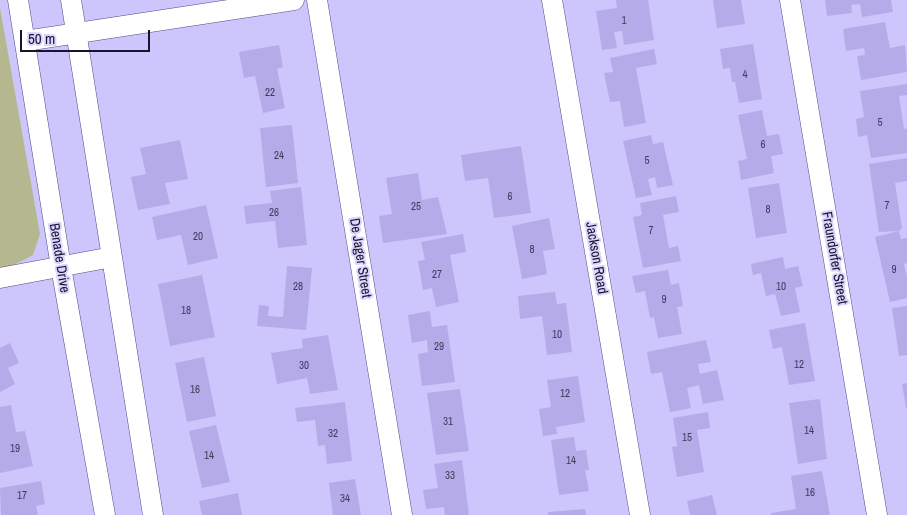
<!DOCTYPE html>
<style>
body{margin:0}
#map{position:relative;width:907px;height:515px;overflow:hidden;background:#cdc6fc;font-family:"Archivo Narrow",sans-serif}
canvas{display:block}
.scale{position:absolute;left:20px;top:30px;width:130px;height:22px;box-sizing:border-box;border:2px solid #19142c;border-top:0;padding-left:6px;font-size:15px;line-height:18px;white-space:nowrap;color:#19142c;-webkit-text-stroke:4px #dad5fe;paint-order:stroke}
</style>
<div id="map">
<canvas width="907" height="515"></canvas>
<div class="scale">50 m</div>
</div>
<script>
const g = document.querySelector('canvas').getContext('2d');
g.lineJoin = 'round';
function paint(path, color) { g.fillStyle = color; g.fill(path, 'evenodd'); }
const toPath = rows => new Path2D(rows.map(r => 'M' + r).join(''));
function trace(path, color, width, dash) { g.strokeStyle = color; g.lineWidth = width; g.lineCap = dash ? 'butt' : 'round'; g.setLineDash(dash || []); g.stroke(path); }
function write(font, color, halo, rows, align = 'center') {
  g.font = font + ' "Archivo Narrow",sans-serif'; g.lineWidth = 4; g.setLineDash([]); g.textBaseline = 'middle'; g.strokeStyle = halo; g.fillStyle = color; for (const [text, x, y, turn = 0] of rows) {
    g.save(); g.translate(x, y); g.rotate((+turn || 0) * Math.PI / 180); g.textAlign = isNaN(turn) ? turn : align; if (halo) g.strokeText(text, 0, 0); g.fillText(text, 0, 0); g.restore();
  }
}
paint(toPath([
 [0,8,40,234,33,255,10,267,0,268]
]), '#b5b88e');
paint(toPath([
 [616,0,648,0,654,40,624,45,622,31,614,32,617,48,602,50,596,11,617,8],
 [713,0,741,0,745,24,717,28],
 [825,0,891,0,893,12,862,17,860,4,851,5,852,13,827,16],
 [885,22,890,48,905,45,907,72,861,80,857,56,865,55,864,48,846,51,843,29],
 [753,44,762,99,739,103,735,82,732,82,730,68,723,69,720,49],
 [279,45,283,67,277,69,285,108,263,113,255,76,244,78,239,52],
 [654,49,657,64,636,68,646,123,624,127,620,101,610,102,604,73,613,72,610,58],
 [907,84,907,95,899,96,904,129,907,128,907,153,871,158,867,135,858,137,856,119,864,117,860,91],
 [762,110,767,136,779,134,783,154,771,156,774,173,741,180,738,161,747,159,738,115],
 [292,125,298,183,266,187,260,128],
 [651,135,653,144,663,142,673,185,657,188,655,177,648,179,652,195,636,198,623,141],
 [180,140,188,179,165,183,170,204,138,210,131,177,146,174,140,148],
 [521,146,531,213,494,218,488,178,465,181,461,155],
 [907,158,907,181,895,183,902,228,899,231,879,232,869,164],
 [418,173,422,200,438,197,447,234,383,243,379,216,392,214,386,178],
 [779,183,787,233,756,238,748,188],
 [301,187,307,245,278,248,275,221,246,224,244,206,272,203,270,191],
 [676,196,679,212,663,215,669,248,678,246,681,261,643,268,633,217,642,215,640,203],
 [206,205,218,258,188,265,181,235,157,240,152,217],
 [549,218,555,249,543,251,547,274,522,279,512,226],
 [899,231,901,239,907,238,907,263,904,264,907,277,907,298,890,302,875,237],
 [463,234,466,252,450,255,459,302,436,307,432,288,423,290,418,261,425,260,421,242],
 [783,257,785,269,798,266,803,286,795,288,800,312,781,316,775,294,766,296,761,273,753,275,751,264],
 [287,266,312,268,306,330,257,326,259,305,269,306,268,316,283,317],
 [668,270,671,285,679,283,683,306,677,307,682,334,658,338,654,317,650,318,645,291,636,293,632,276],
 [202,275,215,337,170,346,158,284],
 [555,292,557,304,566,303,572,352,547,355,542,316,520,319,518,296],
 [907,306,907,355,899,356,892,308],
 [430,311,432,327,447,325,455,382,422,386,418,354,428,352,427,340,412,343,408,315],
 [805,323,815,381,789,385,782,347,773,349,769,330],
 [328,335,338,390,310,394,307,378,277,384,271,353,303,348,302,339],
 [706,340,711,362,698,364,700,374,717,370,724,400,703,404,699,385,687,388,691,408,670,412,662,372,651,374,647,352],
 [10,343,19,363,8,368,15,384,0,392,0,348],
 [204,357,216,416,187,422,175,363],
 [578,376,585,422,556,427,557,434,543,436,539,409,551,407,547,380],
 [907,383,907,408,906,408,902,384],
 [460,389,469,451,436,455,427,393],
 [820,399,827,459,798,464,789,403],
 [345,402,352,461,327,464,325,445,318,446,315,420,297,422,295,408],
 [11,405,16,432,25,431,33,466,0,473,0,407],
 [708,412,710,428,697,430,704,472,677,477,672,447,677,446,673,418],
 [216,425,230,482,202,488,189,431],
 [574,437,576,451,586,450,589,470,585,470,589,491,559,495,551,440],
 [462,460,469,515,445,515,444,507,426,509,423,490,438,488,434,464],
 [822,471,830,515,771,515,771,513,796,509,791,476],
 [355,479,361,515,333,515,329,483],
 [41,481,45,504,36,506,38,515,1,515,0,488],
 [238,493,242,515,202,515,199,501],
 [712,495,717,515,690,515,687,501],
 [585,509,586,515,548,515,548,512]
]), '#b4abe8');
const minor = toPath([
 [18,0,61,267,105,515],
 [71,0,153,515],
 [317,0,402,515],
 [552,0,640,515],
 [790,0,877,515],
 [25,41,294,0],
 [0,278,112,257]
]);
trace(minor, '#554a83', 21);
trace(minor, '#fff', 20);
write('11px', '#403a5b', null, [
 ["1",624,21],
 ["4",745,75],
 ["22",270,93],
 ["5",880,123],
 ["6",763,145],
 ["24",279,156],
 ["5",647,161],
 ["6",510,197],
 ["7",887,206],
 ["25",416,207],
 ["8",768,210],
 ["26",274,213],
 ["7",651,231],
 ["20",198,237],
 ["8",532,250],
 ["9",894,270],
 ["27",437,275],
 ["28",298,287],
 ["10",781,287],
 ["9",664,300],
 ["18",186,311],
 ["10",557,335],
 ["29",439,347],
 ["12",799,365],
 ["30",304,366],
 ["16",195,390],
 ["12",565,394],
 ["31",448,422],
 ["14",809,431],
 ["32",333,434],
 ["15",687,438],
 ["19",15,449],
 ["14",209,456],
 ["14",571,461],
 ["33",450,476],
 ["16",810,493],
 ["17",22,496],
 ["34",345,499]
]);
write('14px', '#19142c', '#dad5fe', [
 ["Benade Drive",59,258,81],
 ["De Jager Street",360,258,81],
 ["Jackson Road",596,258,80],
 ["Fraundorfer Street",834,258,80]
]);
</script>
